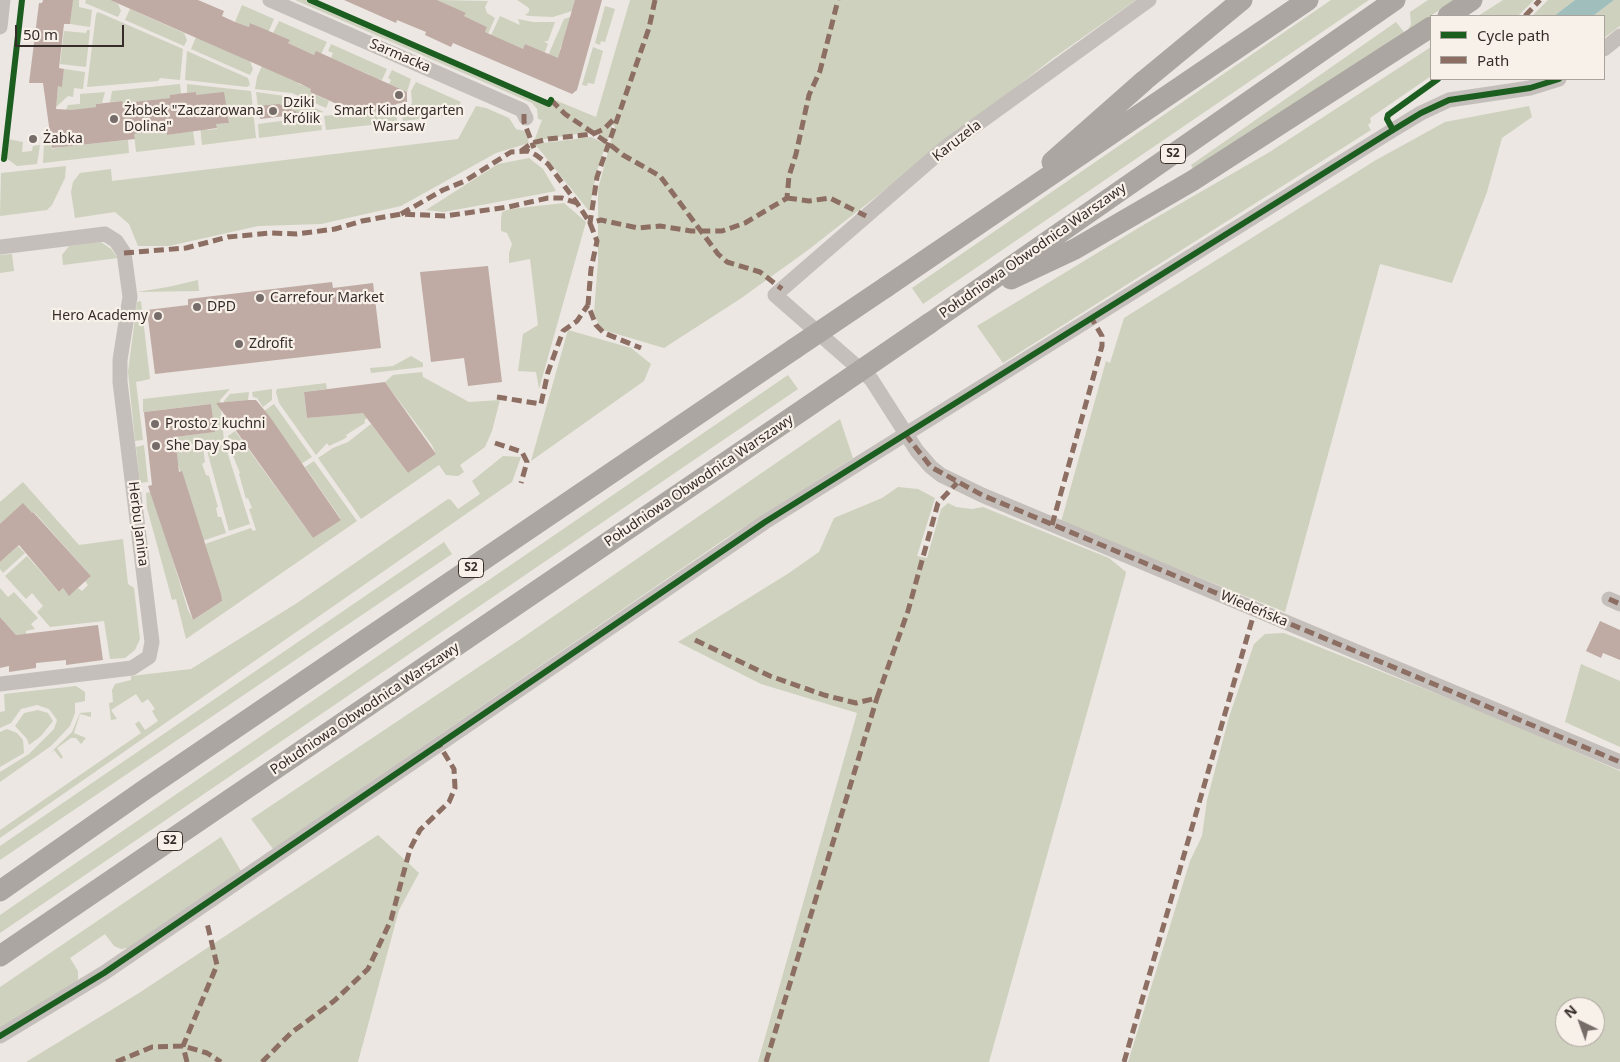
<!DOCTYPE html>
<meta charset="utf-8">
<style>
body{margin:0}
#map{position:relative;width:1620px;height:1062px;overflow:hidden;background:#ece7e2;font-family:"Noto Sans",sans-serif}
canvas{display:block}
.legend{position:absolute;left:1430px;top:15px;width:175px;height:65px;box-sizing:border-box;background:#f8f1e9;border:1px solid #aaa29c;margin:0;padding:6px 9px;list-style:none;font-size:15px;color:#362c29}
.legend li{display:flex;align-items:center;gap:10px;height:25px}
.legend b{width:25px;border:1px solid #aaa29c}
.north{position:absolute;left:1555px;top:997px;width:50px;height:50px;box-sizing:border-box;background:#f8f1e9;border:1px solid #aaa29c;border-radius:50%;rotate:318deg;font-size:14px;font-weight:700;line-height:20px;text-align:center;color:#362c29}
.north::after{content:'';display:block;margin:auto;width:18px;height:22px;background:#766d6a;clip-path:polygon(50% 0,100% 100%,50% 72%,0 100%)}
.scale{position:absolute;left:15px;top:25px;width:109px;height:22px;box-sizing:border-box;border:2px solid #362c29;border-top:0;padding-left:6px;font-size:15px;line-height:18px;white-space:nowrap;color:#362c29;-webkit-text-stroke:4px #f8f1e9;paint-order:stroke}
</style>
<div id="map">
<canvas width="1620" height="1062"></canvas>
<ul class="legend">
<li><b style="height:6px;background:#1b5e20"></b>Cycle path</li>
<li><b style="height:6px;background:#8d6e63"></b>Path</li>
</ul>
<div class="north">N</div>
<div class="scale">50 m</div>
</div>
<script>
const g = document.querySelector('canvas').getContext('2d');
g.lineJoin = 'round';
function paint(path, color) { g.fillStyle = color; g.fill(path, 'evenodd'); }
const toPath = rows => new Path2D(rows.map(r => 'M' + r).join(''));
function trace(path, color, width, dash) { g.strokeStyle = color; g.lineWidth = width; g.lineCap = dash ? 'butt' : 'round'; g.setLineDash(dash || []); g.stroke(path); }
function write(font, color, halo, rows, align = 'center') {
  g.font = font + ' "Noto Sans",sans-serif'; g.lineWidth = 4.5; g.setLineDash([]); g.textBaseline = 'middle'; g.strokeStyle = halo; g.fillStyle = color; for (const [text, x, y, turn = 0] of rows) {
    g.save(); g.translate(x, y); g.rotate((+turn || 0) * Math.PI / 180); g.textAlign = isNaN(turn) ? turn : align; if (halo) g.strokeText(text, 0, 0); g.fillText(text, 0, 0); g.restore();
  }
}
paint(toPath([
 [68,0,79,0,79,7,92,10,90,27,70,24,72,7],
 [86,0,110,0,118,4,121,11,118,17,85,3],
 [295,0,306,0,547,105,550,98,596,117,630,0,1136,0,1052,59,808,250,740,299,664,348,600,329,594,312,598,262,598,189,615,126,612,125,608,140,594,131,534,141,542,120,538,119,537,109,532,103],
 [437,0,488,1,485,7,487,13,495,18,488,34,485,32,487,27,464,16,466,13,450,10,452,7],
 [517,0,575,0,575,10,553,17,529,16,525,15,529,12,529,8],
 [1331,0,1369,0,923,304,912,288],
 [1428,0,1455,0,1193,169,1191,165,1396,22,1404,32,1408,30,1411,24,1410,12],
 [1503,0,1534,0,1518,16,1478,16],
 [1548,0,1575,0,1554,16,1532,16],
 [1614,0,1620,0,1620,26,1604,38,1604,16,1593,16],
 [242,5,274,19,268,33,251,23,249,27,235,22],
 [605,6,615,9,605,42,601,41,600,45,595,43],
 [130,9,184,33,187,40,184,46,125,20],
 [98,12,183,49,180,80,160,78,158,81,87,87,96,14],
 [500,16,520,25,518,19,533,22,555,22,548,41,544,41,548,44,542,59,543,52,525,44,523,50,491,35],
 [573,16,560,49,559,65,546,60,564,19],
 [279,21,327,42,321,54,314,55,288,43,289,40,273,33],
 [87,30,90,30,86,67,60,64,64,31,86,33],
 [196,37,250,61,253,69,250,75,191,49],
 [331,44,387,69,382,80,370,77,370,75,331,58,333,53,328,51],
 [593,47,603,51,594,84,588,83,587,86,582,85],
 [1431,47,1431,76,1370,118,1371,122,1368,125,1371,130,1003,363,977,326,1145,224,1268,153],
 [187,51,248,78,250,85,247,87,185,80],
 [262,66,300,80,299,84,312,88,310,92,329,101,326,108,292,93,255,89,257,77],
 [64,69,85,72,83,89,74,88,73,97,68,96,56,107,58,86,62,86],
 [392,70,411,79,407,92,389,84,391,80,388,78],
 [416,82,461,102,454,115,403,121,401,109,407,108,412,103,411,91],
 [180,84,181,94,170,95,170,98,123,103,122,101,110,102,112,91],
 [187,84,251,91,256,138,202,145,200,126,206,125,207,130,217,129,216,124,229,123,227,108,196,95,196,92,187,93],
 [105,92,102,103,96,104,96,107,65,112,68,105,80,104,80,94],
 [256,92,292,97,324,112,296,115,296,112,258,107],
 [476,106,486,108,509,118,516,129,525,131,529,143,496,153,401,206,321,224,258,226,169,246,138,246,129,224,115,212,75,218,71,192,73,182,80,173,111,169,112,181,458,139],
 [1529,106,1532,117,1502,138,1487,192,1452,283,1380,264,1285,612,1061,522,1106,361,1110,363,1124,318,1376,160,1445,122],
 [396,108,397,122,326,130,324,116],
 [320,116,322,130,259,138,258,124],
 [166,130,167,135,193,131,195,145,136,152,134,134],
 [591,137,606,144,596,174,589,211,535,144],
 [8,139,23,142,22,152,32,151,33,146,40,145,37,164,17,166,6,158],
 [128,140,129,153,43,163,44,144,51,144,52,149,61,147,61,142,68,146],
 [529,158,543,169,556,191,444,212,426,210,498,164],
 [66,166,65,178,52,205,47,210,0,216,1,173],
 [564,203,586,222,539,389,536,372,518,371,523,334,538,325,530,259,509,263,509,253,512,244,507,233,501,231,501,219,502,212,510,209],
 [101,242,111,249,118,258,63,265,62,255,69,246],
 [12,254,14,271,0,273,0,255],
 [198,280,199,291,137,292,168,287],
 [141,301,150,379,136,382,143,440,135,441,128,372,137,302],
 [568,330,631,348,651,364,644,381,531,461],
 [411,356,423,363,423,367,371,373,370,368,393,366],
 [422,372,423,377,469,402,500,400,492,431,485,447,460,465,464,472,458,476,446,475,439,465,361,519,318,458,333,448,348,442,371,424,408,473,436,454,432,445,385,382,393,375],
 [788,375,798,389,0,933,0,915],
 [326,383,327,389,304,392,307,418,356,413,364,413,367,418,364,421,365,423,346,435,347,437,344,439,329,446,327,443,316,455,279,403,276,392,277,389],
 [230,389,220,400,224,441,176,446,175,437,215,432,211,404,143,412,143,399],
 [272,389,272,400,263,407,257,398,253,397,252,392],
 [249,392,248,400,229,402,230,412,225,413,224,401,230,394],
 [274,404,312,457,301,464,264,411],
 [840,419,853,458,725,539,273,849,251,819,522,638],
 [235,431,313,538,341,519,305,467,314,461,357,521,186,639,176,599,172,600,147,508,146,493,150,492,154,499,188,610,193,620,222,601,205,544,251,528,253,531,256,530,249,509,252,508,248,498,246,499,239,474,240,473,229,446,228,436],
 [144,445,148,482,140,483,136,447],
 [225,445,250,524,229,531,206,447],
 [203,447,205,462,202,464,206,475,209,476,218,507,216,508,218,517,221,517,226,533,202,541,176,458,177,451],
 [503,456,521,457,512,482,0,838,0,830,141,733,135,724,139,721,145,730,158,721,152,711,155,709,148,699,142,703,136,694,111,710,117,719,111,720,109,703,113,702,112,690,115,684,131,680,131,676,191,669,297,603,448,499,451,500,458,509,480,494,472,481],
 [23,482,79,545,123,539,128,584,134,588,140,639,135,650,125,658,110,659,104,621,50,627,37,612,43,606,32,593,26,599,5,576,27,556,59,592,63,588,69,595,78,588,82,591,88,585,85,581,91,576,34,512,0,524,0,502],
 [898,487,918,489,935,498,917,556,927,558,941,509,948,503,956,507,972,509,983,507,1109,558,1126,572,1125,577,989,1062,758,1062,857,713,761,684,678,642,789,573,819,552,834,518,882,498],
 [444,542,452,554,0,860,0,846],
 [18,546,25,553,3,573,0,569,0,562],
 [0,588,8,597,14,592,38,618,31,624,35,629,26,631,26,634,16,635,0,617],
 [1284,633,1493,716,1620,771,1620,1062,1128,1062,1190,861,1202,836,1207,800,1229,717,1254,644,1265,634],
 [1565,1007,1595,1007,1595,1037,1565,1037],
 [1581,664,1620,681,1620,747,1565,722],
 [76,686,85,692,85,701,75,703,75,713,70,726,51,746,0,782,0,772,29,754,54,729,57,720,49,709,37,705,21,709,11,723,0,728,0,712,5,711,4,694],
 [38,710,48,713,53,721,41,736,29,745,27,739,15,726,24,713],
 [91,712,91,717,80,714,74,733,86,738,81,744,76,738,71,738,57,748,63,757,61,759,54,750,49,754,72,732,80,713],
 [7,729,17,733,23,740,24,753,0,767,0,732],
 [378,835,419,873,399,910,358,1062,26,1062,139,993],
 [221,837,241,871,128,948,121,949,114,946,105,934,70,958,78,971,78,979,73,986,0,1029,0,987]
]), '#ced1bd');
paint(toPath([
 [1575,0,1614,0,1593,16,1554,16]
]), '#9fbebc');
paint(toPath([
 [43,0,73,0,70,24,64,24,59,68,64,69,62,87,58,86,56,109,72,110,96,107,96,104,122,101,123,103,170,98,170,95,185,93,196,92,196,95,224,92,229,123,216,124,217,128,167,135,166,130,134,134,135,139,52,148,43,83,29,83,39,3,42,3],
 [110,0,198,0,224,11,222,16,235,22,249,27,250,23,290,40,288,43,314,55,316,51,407,92,407,102,396,104,396,108,345,114,344,109,338,110,337,104,310,92,311,89,299,83],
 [344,0,437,0,466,13,464,16,487,27,485,32,523,49,525,44,558,58,575,0,602,0,577,90,572,94,453,43,451,47,425,35,426,32,397,20,396,23],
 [279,104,302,114,260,119,258,106],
 [488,266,502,382,468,386,464,358,431,362,420,272],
 [332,282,333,288,373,283,381,348,155,374,147,310,188,305,188,299],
 [385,382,436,454,408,473,363,413,307,418,304,392],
 [248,400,256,400,270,417,341,520,313,538,216,403],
 [211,404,215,432,175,437,179,472,182,471,221,594,222,601,193,620,148,486,152,485,144,412],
 [23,503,32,513,33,512,91,576,69,596,63,588,59,592,19,545,0,562,0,524],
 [0,617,16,635,98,625,103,660,66,665,66,660,36,663,36,668,9,672,9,666,0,668],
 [1600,621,1620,630,1620,660,1603,653,1601,658,1586,651]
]), '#bfaba4');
trace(toPath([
 [270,0,522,110,526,118],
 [1149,0,947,146,775,295,871,379,917,451,931,467,941,475,982,495,1620,762],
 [0,27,3,0],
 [1604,49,1620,36],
 [0,247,105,234,116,241,124,253,130,297,120,360,120,382,152,642,149,657,132,668,0,684],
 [1609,599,1620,604],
 [0,1036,104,973,765,522,1393,130,1421,113,1449,100,1530,88,1559,79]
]), '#c5bfbb', 15);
trace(toPath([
 [1448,16,1472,0],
 [1052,162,1145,80,1242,0],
 [1011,279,1075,249,1192,181,1431,27],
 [886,287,1308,0],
 [930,323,1395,0],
 [0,891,147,788,794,349],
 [0,956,838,386]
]), '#aba6a1', 21);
trace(toPath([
 [794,349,886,287],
 [838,386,930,323]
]), '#aba6a1', 21);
trace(toPath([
 [655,0,649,28,597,177,590,223,601,220,638,228,660,226,691,231,722,231,745,223,787,198,789,176,796,154,809,95,820,71,838,0],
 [1525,16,1540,0],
 [551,100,565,114,608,143,623,155,660,176,718,254,727,262,760,272,782,289],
 [524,114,524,122,534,148],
 [521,151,532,143,548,139,593,134,604,129,614,119],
 [787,198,809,201,830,198,866,216],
 [401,214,443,190,465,181,511,152,528,151,536,155,548,164,577,203,590,223,597,241,591,269,588,305,596,325,604,333,641,348],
 [124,253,186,248,228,237,271,233,297,234,335,229,362,221,401,214,445,216,508,207,548,198,562,198,577,203],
 [497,397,541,404,548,372,563,331,577,321,588,305],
 [905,434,931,467,982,495,1620,762],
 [495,443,522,452,527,462,521,483],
 [1052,525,1102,346,1102,336,1092,319],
 [1609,599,1620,604],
 [695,640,770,676,824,695,856,703,877,698,908,611,938,503,957,483],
 [116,1062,152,1047,183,1046,207,1053,221,1062],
 [187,1062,183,1046,217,965,207,923],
 [262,1062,291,1033,334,1001,368,969,391,920,410,849,420,830,449,802,455,788,454,769,438,743],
 [766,1062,877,698],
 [1124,1062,1255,610]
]), '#8d6e63', 5, [10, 5]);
trace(toPath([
 [310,0,549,104,551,100],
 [1393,130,1387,119,1388,115,1438,79],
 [4,159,22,0],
 [0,1036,104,973,765,522,1393,130,1421,113,1449,100,1530,88,1559,79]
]), '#1b5e20', 6);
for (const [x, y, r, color] of [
 [399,95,5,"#766d6a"],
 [273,111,5,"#766d6a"],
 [114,119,5,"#766d6a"],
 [33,139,5,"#766d6a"],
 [260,298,5,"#766d6a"],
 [197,307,5,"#766d6a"],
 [158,316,5,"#766d6a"],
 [239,344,5,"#766d6a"],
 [155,424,5,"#766d6a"],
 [156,446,5,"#766d6a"]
]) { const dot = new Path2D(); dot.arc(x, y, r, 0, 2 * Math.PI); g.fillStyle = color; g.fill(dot); trace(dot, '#f8f1e9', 2); }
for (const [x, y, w] of [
 [1173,154,25],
 [471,568,25],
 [170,841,25]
]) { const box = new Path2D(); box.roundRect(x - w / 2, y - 9.5, w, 19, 4); g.fillStyle = '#f8f1e9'; g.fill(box); trace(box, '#362c29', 1); }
write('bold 12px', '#362c29', null, [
 ["S2",1173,154],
 ["S2",471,568],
 ["S2",170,841]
]);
write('14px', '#362c29', '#f8f1e9', [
 ["Sarmacka",400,56,23],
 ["Karuzela",957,141,-38],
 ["Południowa Obwodnica Warszawy",1033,251,-35],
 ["Południowa Obwodnica Warszawy",699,481,-34],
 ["Herbu Janina",138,524,83],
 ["Wiedeńska",1254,609,23],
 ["Południowa Obwodnica Warszawy",365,709,-34]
]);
write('14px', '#362c29', '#f8f1e9', [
 ["Dziki",283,103],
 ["Królik",283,119],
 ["Żłobek \"Zaczarowana",124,111],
 ["Dolina\"",124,127],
 ["Smart Kindergarten",399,111,"center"],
 ["Warsaw",399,127,"center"],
 ["Żabka",43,139],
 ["Carrefour Market",270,298],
 ["DPD",207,307],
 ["Hero Academy",148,316,"right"],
 ["Zdrofit",249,344],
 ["Prosto z kuchni",165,424],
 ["She Day Spa",166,446]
], 'left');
</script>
